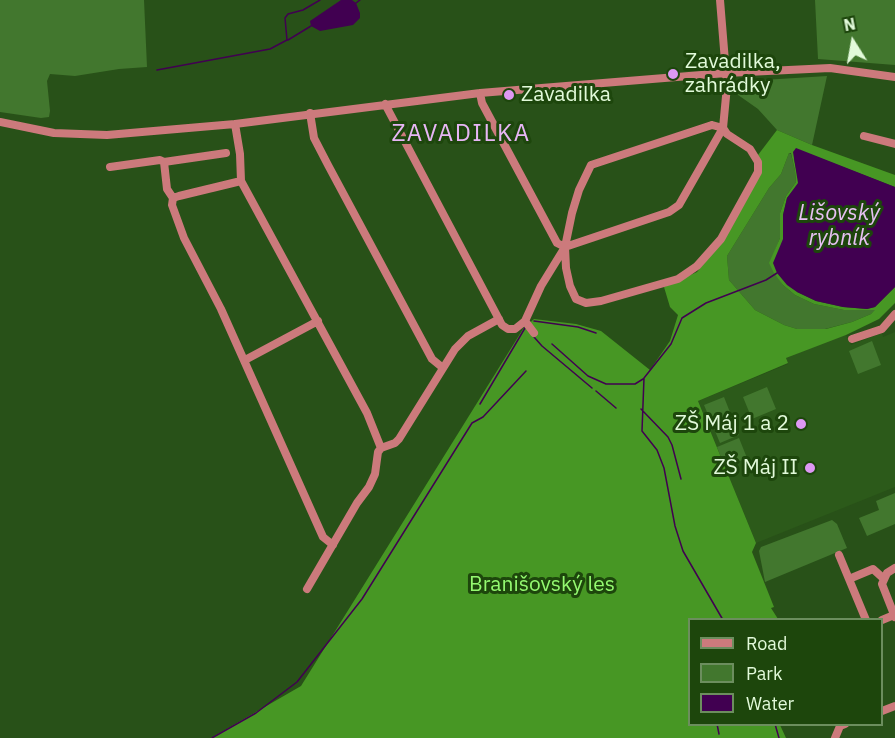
<!DOCTYPE html>
<meta charset="utf-8">
<style>
body{margin:0}
#map{position:relative;width:895px;height:738px;overflow:hidden;background:#285118;font-family:"IBM Plex Sans",sans-serif}
canvas{display:block}
.legend{position:absolute;left:688px;top:618px;width:195px;height:108px;box-sizing:border-box;background:#1d460c;border:2px solid #6c8e5e;margin:0;padding:8px 10px;list-style:none;font-size:18px;color:#e2fada}
.legend li{display:flex;align-items:center;gap:12px;height:30px}
.legend b{width:30px;border:2px solid #6c8e5e}
.north{position:absolute;left:823px;top:12px;width:60px;height:60px;-webkit-text-stroke:4px #1d460c;paint-order:stroke;rotate:349deg;font-size:16px;font-weight:700;line-height:24px;text-align:center;color:#e2fada}
.north::after{content:'';display:block;margin:auto;width:21px;height:27px;background:#e2fada;clip-path:polygon(50% 0,100% 100%,50% 72%,0 100%)}
</style>
<div id="map">
<canvas width="895" height="738"></canvas>
<ul class="legend">
<li><b style="height:8px;background:#cc7a7c"></b>Road</li>
<li><b style="height:16px;background:#42772e"></b>Park</li>
<li><b style="height:16px;background:#410051"></b>Water</li>
</ul>
<div class="north">N</div>
</div>
<script>
const g = document.querySelector('canvas').getContext('2d');
g.lineJoin = 'round';
function paint(path, color) { g.fillStyle = color; g.fill(path, 'evenodd'); }
const toPath = rows => new Path2D(rows.map(r => 'M' + r).join(''));
function trace(path, color, width, dash) { g.strokeStyle = color; g.lineWidth = width; g.lineCap = dash ? 'butt' : 'round'; g.setLineDash(dash || []); g.stroke(path); }
function write(font, color, halo, rows, align = 'center') {
  g.font = font + ' "IBM Plex Sans",sans-serif'; g.lineWidth = 6; g.setLineDash([]); g.textBaseline = 'middle'; g.strokeStyle = halo; g.fillStyle = color; for (const [text, x, y, turn = 0] of rows) {
    g.save(); g.translate(x, y); g.rotate((+turn || 0) * Math.PI / 180); g.textAlign = isNaN(turn) ? turn : align; if (halo) g.strokeText(text, 0, 0); g.fillText(text, 0, 0); g.restore();
  }
}
paint(toPath([
 [895,332,895,487,756,543,698,401,788,364,786,358,827,341,846,335,851,345,882,333,883,337]
]), '#2c5a1a');
paint(toPath([
 [0,0,144,0,147,67,119,69,75,76,50,74,47,81,50,111,49,117,41,118,0,112],
 [815,0,895,0,895,65,818,59],
 [827,76,812,145,777,130,758,109,731,90,731,82],
 [789,153,791,154,795,171,796,182,786,196,780,213,780,238,770,263,783,285,795,295,814,304,844,310,876,310,871,314,852,322,825,329,797,329,784,325,755,310,729,280,727,256,769,188,781,174],
 [872,341,881,365,858,374,849,351],
 [767,387,776,409,752,419,743,397],
 [724,397,739,435,720,443,704,405],
 [739,438,747,458,725,467,717,447],
 [895,493,895,524,867,536,859,518,879,510,876,501],
 [832,520,837,524,847,548,765,582,759,551,761,547]
]), '#42772e');
paint(toPath([
 [777,130,812,145,895,175,895,187,796,149,794,159,799,183,787,198,783,215,784,239,797,292,816,301,843,307,867,309,875,307,895,287,895,303,879,319,846,335,786,358,788,363,698,401,756,543,752,552,774,607,771,608,778,619,690,620,690,724,780,725,786,738,211,738,301,686,523,329,534,319,576,324,601,331,650,370,670,341,678,315,670,307,664,287,697,272,723,240,759,176,758,155],
 [789,153,791,153,795,171,796,182,786,196,780,213,780,238,769,263,774,273,783,285,795,295,814,304,844,310,875,310,871,314,852,322,826,329,797,329,784,325,755,310,729,280,727,256,769,188,781,174]
]), '#479724');
paint(toPath([
 [341,0,352,0,356,3,360,13,360,18,353,25,320,31,311,26,310,21],
 [796,148,895,187,895,287,875,307,867,309,843,307,816,301,797,292,787,285,777,273,773,263,783,239,783,215,787,198,798,183,793,152]
]), '#410051');
trace(toPath([
 [356,3,360,0],
 [288,40,311,26],
 [157,70,270,49,287,40,285,18,288,14,303,10,320,0],
 [534,321,578,327,596,333],
 [534,337,542,346,592,388],
 [552,344,588,376,606,384,635,384,643,379],
 [596,391,616,408],
 [480,404,525,328],
 [641,409,668,437,672,445,681,479],
 [723,620,683,551,675,526,664,468,657,450,642,431,644,378,671,344,682,318,706,303,766,280,777,273],
 [717,724,719,734],
 [775,724,779,738],
 [212,738,256,713,297,682,362,599,472,423,483,417,526,371]
]), '#410051', 1.5);
trace(toPath([
 [480,93,482,103,557,243,565,247],
 [385,104,502,325,508,329,515,329,525,321,541,286,565,247,669,212,679,205,723,128,727,86,720,0],
 [310,113,314,138,328,165,432,359,443,368],
 [0,122,54,133,107,135,235,124,480,93,726,73,830,68,895,77],
 [235,124,240,154,241,181,367,413,381,448],
 [712,125,723,128,727,134,750,149,758,162,758,172,721,239,697,266,678,279,601,301,586,303,576,299,570,286,566,268,565,247,572,213,579,190,591,165,712,125],
 [864,136,895,144],
 [164,162,167,189,173,198],
 [110,167,160,160,164,162,226,153],
 [241,181,179,196,173,198,172,205,184,238,221,309,323,537,333,545],
 [525,321,534,333],
 [852,339,882,329,895,314],
 [245,360,318,321],
 [839,555,866,620],
 [895,568,887,573,882,584,895,617],
 [849,579,873,569,883,578],
 [307,589,357,503,369,487,375,474,378,452,381,448,395,443,399,439,455,349,468,336,499,319],
 [882,620,894,615],
 [882,711,895,706],
 [835,738,840,726,845,724]
]), '#cc7a7c', 8);
for (const [x, y, r, color] of [
 [673,74,6,"#de98f3"],
 [509,95,6,"#de98f3"],
 [801,424,6,"#de98f3"],
 [810,468,6,"#de98f3"]
]) { const dot = new Path2D(); dot.arc(x, y, r, 0, 2 * Math.PI); g.fillStyle = color; g.fill(dot); trace(dot, '#1d460c', 2); }
write('21px', '#e2fada', '#1d460c', [
 ["Zavadilka,",685,62],
 ["zahrádky",685,86],
 ["Zavadilka",521,95],
 ["ZŠ Máj 1 a 2",789,424,"right"],
 ["ZŠ Máj II",798,468,"right"]
], 'left');
write('21px', '#94f970', '#1d460c', [
 ["Branišovský les",542,585]
]);
write('italic 22px', '#e7c1f3', '#1d460c', [
 ["Lišovský",839,214],
 ["rybník",839,239]
]);
g.letterSpacing = '1.5px';
write('24px', '#e7b6f5', '#1d460c', [
 ["ZAVADILKA",461,134]
]);
g.letterSpacing = '0px';
</script>
